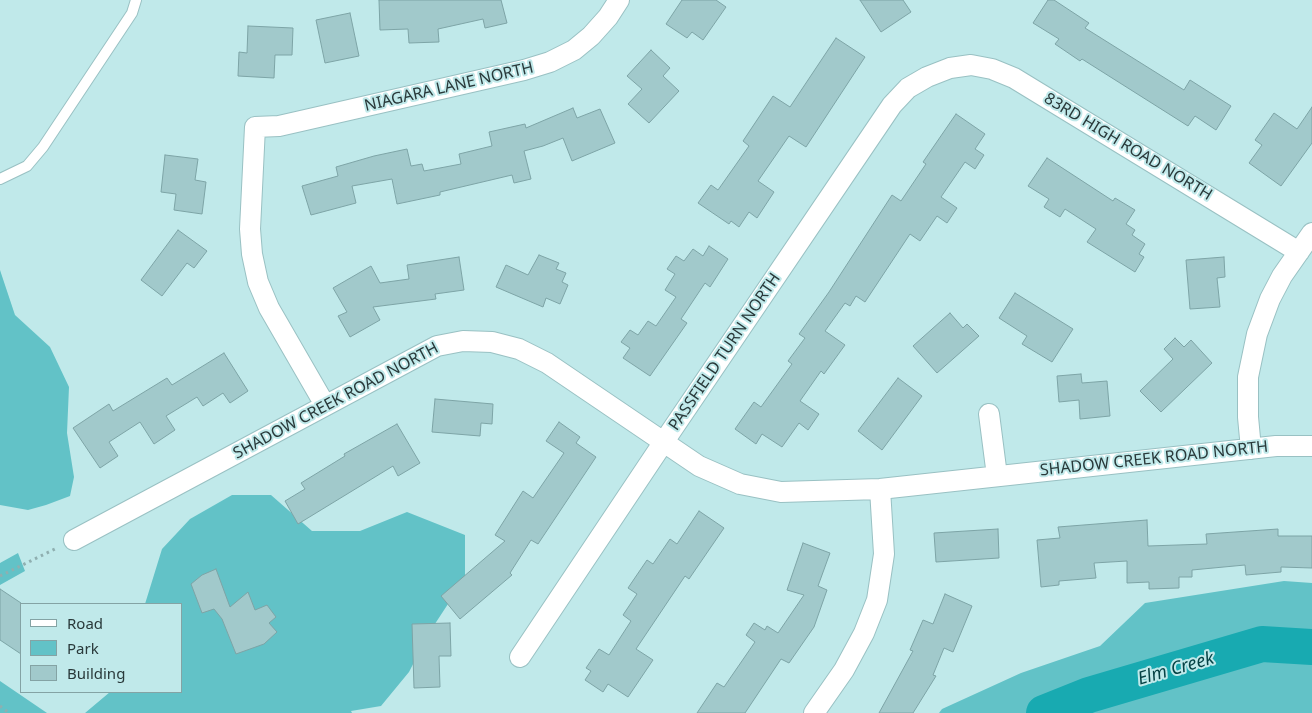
<!DOCTYPE html>
<style>
body{margin:0}
#map{position:relative;width:1312px;height:713px;overflow:hidden;background:#c0e9ea;font-family:"Noto Sans",sans-serif}
canvas{display:block}
.legend{position:absolute;left:20px;top:603px;width:162px;height:90px;box-sizing:border-box;background:#c0e9ea;border:1px solid #84a3a4;margin:0;padding:6px 9px;list-style:none;font-size:15px;color:#29393a}
.legend li{display:flex;align-items:center;gap:10px;height:25px}
.legend b{width:25px;border:1px solid #84a3a4}
</style>
<div id="map">
<canvas width="1312" height="713"></canvas>
<ul class="legend">
<li><b style="height:6px;background:#fff"></b>Road</li>
<li><b style="height:14px;background:#62c2c7"></b>Park</li>
<li><b style="height:14px;background:#a1c9cb"></b>Building</li>
</ul>
</div>
<script>
const g = document.querySelector('canvas').getContext('2d');
g.lineJoin = 'round';
function paint(path, color) { g.fillStyle = color; g.fill(path, 'evenodd'); }
const toPath = rows => new Path2D(rows.map(r => 'M' + r).join(''));
function trace(path, color, width, dash) { g.strokeStyle = color; g.lineWidth = width; g.lineCap = dash ? 'butt' : 'round'; g.setLineDash(dash || []); g.stroke(path); }
function write(font, color, halo, rows, align = 'center') {
  g.font = font + ' "Noto Sans",sans-serif'; g.lineWidth = 4; g.setLineDash([]); g.textBaseline = 'middle'; g.strokeStyle = halo; g.fillStyle = color; for (const [text, x, y, turn = 0] of rows) {
    g.save(); g.translate(x, y); g.rotate((+turn || 0) * Math.PI / 180); g.textAlign = isNaN(turn) ? turn : align; if (halo) g.strokeText(text, 0, 0); g.fillText(text, 0, 0); g.restore();
  }
}
paint(toPath([
 [0,270,15,315,50,347,69,387,67,433,74,477,70,496,46,505,28,510,0,505],
 [232,495,271,495,312,531,360,531,407,512,465,535,465,578,429,633,409,672,381,706,351,711,352,713,85,713,110,692,181,692,181,604,145,604,162,549,190,519],
 [18,553,25,571,0,585,0,563],
 [1284,581,1312,583,1312,713,939,713,942,709,1021,673,1100,646,1145,603],
 [0,681,47,713,0,713]
]), '#62c2c7');
trace(toPath([
 [1044,713,1089,695,1262,644,1312,647]
]), '#18aab1', 36);
const building = toPath([
 [379,0,501,0,507,23,485,28,483,19,438,29,439,42,409,43,408,29,380,30,379,0],
 [682,0,716,0,726,7,703,40,692,32,687,38,666,24,682,0],
 [860,0,903,0,911,12,881,32,860,0],
 [1048,0,1054,0,1089,23,1085,28,1184,90,1190,80,1231,106,1216,130,1195,116,1188,126,1082,59,1080,61,1055,44,1059,39,1033,23,1048,0],
 [350,13,359,56,325,63,316,20,350,13],
 [248,26,293,28,292,55,275,55,274,78,238,76,239,52,247,53,248,26],
 [836,38,865,57,806,147,789,136,758,181,774,192,757,218,749,212,739,227,731,221,729,224,698,203,711,185,718,190,749,146,743,141,773,96,790,107,836,38],
 [651,50,670,68,663,76,679,91,649,123,628,104,642,89,627,76,651,50],
 [1312,107,1312,143,1281,186,1249,163,1262,145,1255,140,1274,113,1297,129,1312,107],
 [573,108,577,118,600,109,615,143,572,161,563,138,543,146,524,151,531,179,514,183,512,175,440,192,440,195,397,204,392,179,352,186,356,203,311,215,302,186,338,176,336,167,374,156,407,149,411,166,422,164,424,171,461,164,459,154,492,146,489,132,525,124,526,128,573,108],
 [956,114,985,134,975,149,984,155,975,169,965,162,941,197,957,208,947,223,937,216,920,241,910,234,865,302,856,296,850,306,845,303,825,331,845,345,824,374,821,371,800,401,819,414,808,430,799,423,782,447,762,434,756,444,735,429,754,402,761,407,792,364,788,361,805,338,799,334,829,292,892,195,901,201,926,164,923,162,956,114],
 [165,155,198,159,195,180,206,182,202,214,174,210,176,194,161,192,165,155],
 [1047,158,1113,201,1115,198,1135,210,1126,224,1135,230,1132,235,1145,244,1139,254,1144,257,1135,272,1087,242,1096,229,1065,209,1060,217,1044,207,1049,199,1028,186,1047,158],
 [178,230,207,251,194,268,187,263,162,296,141,280,178,230],
 [709,246,728,259,710,287,705,283,681,319,687,323,650,376,623,358,630,348,621,342,630,330,638,335,648,321,656,326,676,297,665,290,675,274,667,269,676,256,684,261,693,249,703,256,709,246],
 [539,255,559,263,556,269,566,273,562,282,568,285,560,304,546,298,543,307,496,287,506,265,528,275,539,255],
 [459,257,464,290,435,294,436,299,373,307,380,320,350,337,338,316,347,312,333,288,371,266,380,283,409,279,407,265,459,257],
 [1224,257,1225,277,1217,278,1220,307,1190,309,1186,260,1224,257],
 [1015,293,1073,329,1052,362,1022,344,1027,336,999,318,1015,293],
 [950,313,963,328,967,324,979,336,937,373,913,346,950,313],
 [1175,338,1184,347,1191,340,1212,363,1161,412,1140,391,1173,359,1164,349,1175,338],
 [224,353,248,391,230,403,223,393,203,406,197,397,166,416,175,430,154,444,140,422,109,442,118,456,100,468,73,428,109,404,113,411,167,378,172,385,224,353],
 [1081,374,1082,383,1107,381,1110,416,1080,419,1079,400,1059,402,1057,376,1081,374],
 [898,378,922,396,882,450,858,431,898,378],
 [435,399,493,404,492,424,481,423,480,436,432,432,435,399],
 [559,422,580,437,576,443,596,457,538,544,531,540,510,573,512,575,460,619,441,596,505,541,495,535,523,491,533,498,564,453,546,441,559,422],
 [397,424,420,463,398,476,393,466,298,524,285,501,305,489,301,483,345,456,344,454,397,424],
 [699,511,724,528,689,579,685,576,636,649,653,660,628,697,608,684,603,692,585,680,591,671,586,668,599,649,609,655,631,621,623,615,637,594,628,588,647,560,653,564,670,539,677,544,699,511],
 [1147,520,1148,546,1207,544,1206,534,1278,529,1278,536,1312,536,1312,568,1281,567,1281,572,1246,575,1245,565,1192,570,1192,577,1179,577,1179,588,1149,589,1149,582,1127,583,1127,561,1094,563,1096,578,1059,581,1059,585,1041,587,1037,540,1060,538,1058,527,1147,520],
 [998,529,999,558,936,562,934,533,998,529],
 [803,543,830,553,818,586,827,590,814,627,789,663,781,659,745,713,697,713,717,683,724,687,755,642,746,635,754,623,765,630,767,626,778,633,804,595,787,590,803,543],
 [216,569,230,607,248,592,255,610,267,605,276,617,269,623,277,632,264,644,236,654,222,619,214,609,202,613,191,584,202,575,216,569],
 [0,589,21,603,21,654,0,640,0,589],
 [945,594,972,606,953,652,944,648,933,675,936,676,913,713,879,713,913,651,910,650,923,620,933,624,945,594],
 [450,623,451,656,439,656,440,687,414,688,412,624,450,623]
]);
paint(building, '#a1c9cb');
trace(building, '#7da4a6', 1);
const service = toPath([
 [0,179,27,166,43,147,132,13,136,0]
]);
const minor = toPath([
 [325,405,269,308,258,282,252,254,250,229,255,127,279,126,301,121,524,70,550,62,574,50,591,36,608,17,619,0],
 [989,414,997,476],
 [1251,449,1248,417,1248,377,1257,334,1270,299,1282,276,1312,233],
 [74,540,437,346,463,341,492,342,519,349,547,363,699,466,740,484,781,492,880,489,1276,446,1312,446],
 [520,657,663,443,892,105,908,88,927,77,950,68,971,65,992,69,1014,78,1299,252],
 [814,713,844,670,864,633,877,600,884,554,880,489]
]);
trace(service, '#99c1c3', 12);
trace(minor, '#99c1c3', 22);
trace(toPath([
 [0,576,57,548],
 [0,706,9,713]
]), '#8fafb0', 3, [2.5, 4]);
trace(service, '#fff', 10);
trace(minor, '#fff', 20);
write('16px', '#29393a', '#c0e9ea', [
 ["NIAGARA LANE NORTH",449,87,-13],
 ["83RD HIGH ROAD NORTH",1128,147,31],
 ["PASSFIELD TURN NORTH",725,352,-56],
 ["SHADOW CREEK ROAD NORTH",336,401,-28],
 ["SHADOW CREEK ROAD NORTH",1154,459,-6]
]);
write('italic 18px', '#054245', '#c0e9ea', [
 ["Elm Creek",1176,669,-16]
]);
</script>
